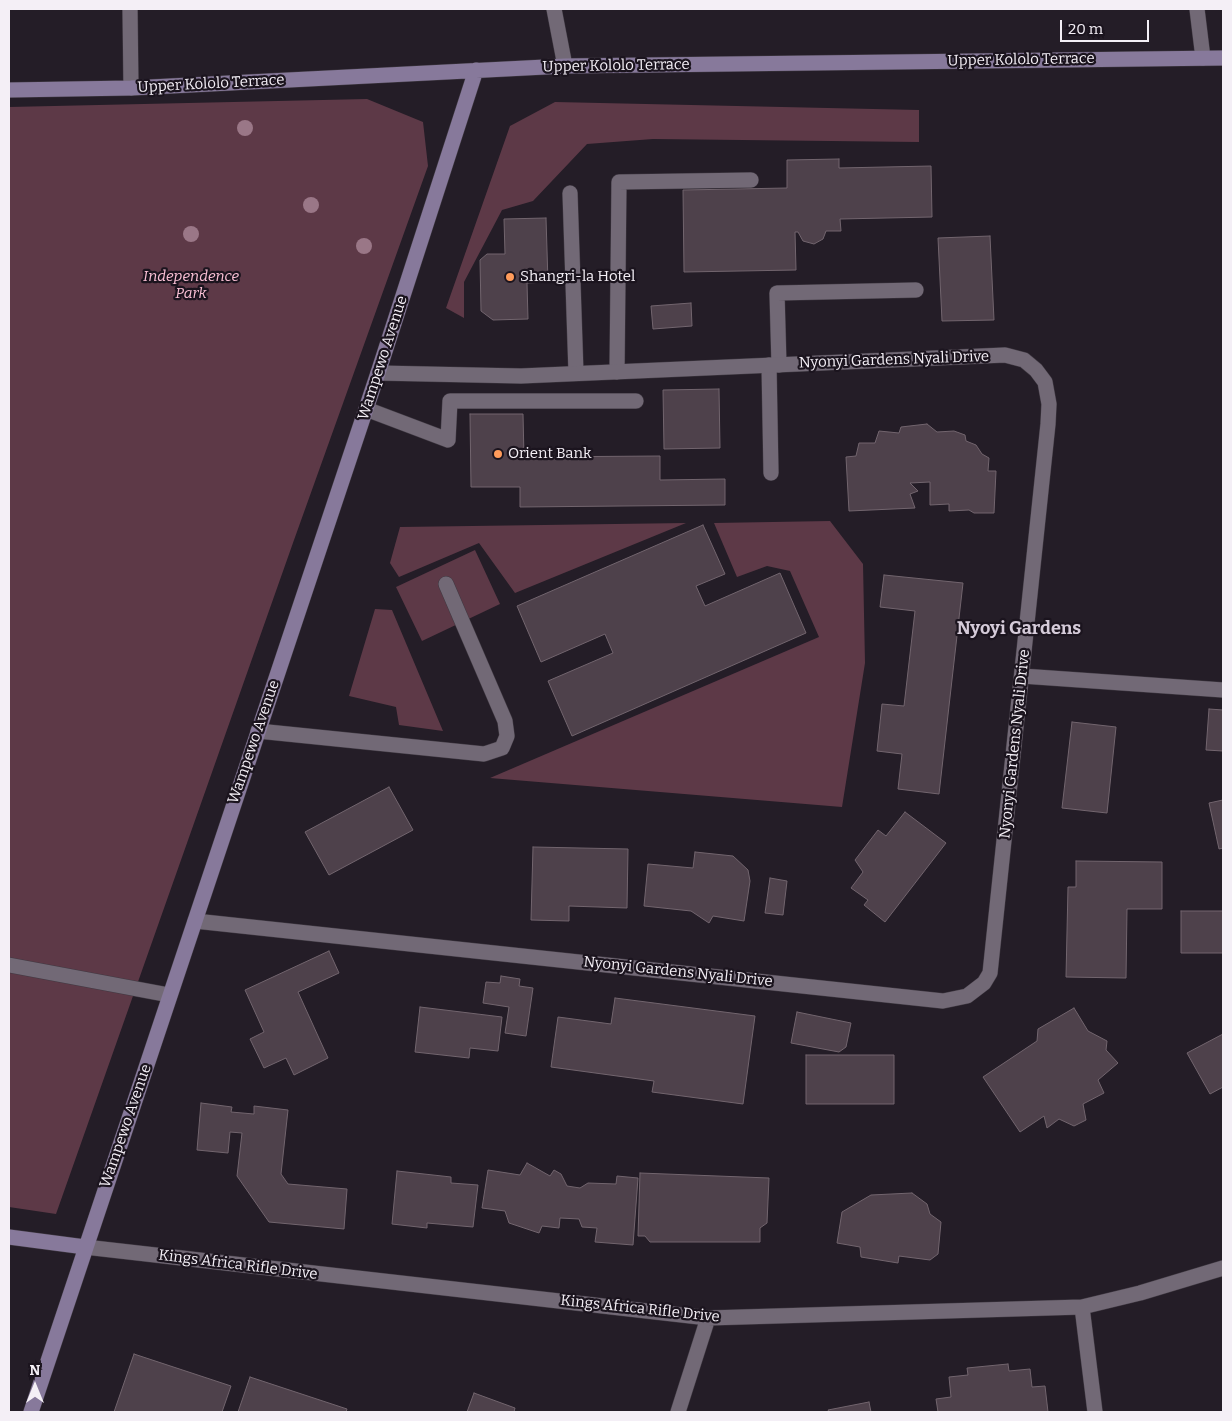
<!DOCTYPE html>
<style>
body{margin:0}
#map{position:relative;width:1232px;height:1421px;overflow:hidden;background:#241d27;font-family:Bitter,serif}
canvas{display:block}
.frame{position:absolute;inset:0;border:10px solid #f4eff6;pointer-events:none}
.north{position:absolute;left:10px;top:1361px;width:50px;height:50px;-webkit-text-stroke:4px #1b141e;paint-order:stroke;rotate:0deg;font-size:14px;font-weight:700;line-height:20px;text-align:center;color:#f4eff6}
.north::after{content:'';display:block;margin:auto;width:18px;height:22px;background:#f4eff6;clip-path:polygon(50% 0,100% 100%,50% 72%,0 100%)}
.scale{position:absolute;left:1060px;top:20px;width:89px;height:22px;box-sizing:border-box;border:2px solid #f4eff6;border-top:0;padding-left:6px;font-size:15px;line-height:18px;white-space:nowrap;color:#f4eff6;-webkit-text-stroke:4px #1b141e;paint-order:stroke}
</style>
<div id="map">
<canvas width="1232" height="1421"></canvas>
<div class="frame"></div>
<div class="north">N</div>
<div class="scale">20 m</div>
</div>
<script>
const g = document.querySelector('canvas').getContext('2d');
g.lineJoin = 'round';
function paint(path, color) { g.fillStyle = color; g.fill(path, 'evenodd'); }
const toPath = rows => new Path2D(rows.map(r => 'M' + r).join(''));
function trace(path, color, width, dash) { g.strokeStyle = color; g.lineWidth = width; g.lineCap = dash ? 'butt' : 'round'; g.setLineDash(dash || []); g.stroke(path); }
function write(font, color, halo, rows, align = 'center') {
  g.font = font + ' Bitter,serif'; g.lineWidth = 4.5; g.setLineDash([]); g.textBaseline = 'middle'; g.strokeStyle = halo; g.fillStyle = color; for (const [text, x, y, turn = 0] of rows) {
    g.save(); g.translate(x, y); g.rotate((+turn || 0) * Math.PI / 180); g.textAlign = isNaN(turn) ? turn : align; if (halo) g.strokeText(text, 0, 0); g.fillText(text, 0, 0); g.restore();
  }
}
paint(toPath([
 [367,99,423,122,428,166,294,540,56,1214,9,1207,9,107],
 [555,102,919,110,919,142,653,139,587,144,533,201,502,210,464,282,464,318,446,308,510,126],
 [830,521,863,564,865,663,842,807,490,778,819,637,790,571,767,566,737,577,714,523],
 [686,523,515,593,479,543,399,577,390,563,400,527],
 [475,550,500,604,422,641,396,587],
 [375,609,392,610,443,731,399,725,396,707,349,696]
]), '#5d3947');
const building = toPath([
 [839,159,839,168,931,166,932,217,840,219,841,231,826,231,823,239,814,244,803,241,798,232,795,232,796,270,684,272,683,190,787,188,787,160,839,159],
 [546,218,548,282,527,283,528,319,493,320,481,311,480,260,487,254,505,254,504,219,546,218],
 [990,236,994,320,942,321,938,238,990,236],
 [691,303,692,326,653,329,651,306,691,303],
 [719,389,720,448,664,449,663,390,719,389],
 [470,414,523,414,524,457,660,456,660,480,725,479,725,505,520,507,520,487,471,487,470,414],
 [927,424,937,432,954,431,965,435,966,441,976,445,982,454,989,458,988,471,996,471,994,513,974,513,969,510,949,511,949,504,930,505,930,482,910,483,918,491,910,494,915,508,849,511,846,457,856,456,859,443,875,443,879,431,899,433,901,427,927,424],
 [703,525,725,574,696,586,705,606,780,573,806,633,572,736,548,681,613,653,605,634,541,662,517,606,703,525],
 [884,575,963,583,939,794,898,789,902,754,877,751,882,704,904,706,915,611,880,607,884,575],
 [1209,709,1223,710,1223,751,1206,750,1209,709],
 [1072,722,1116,727,1107,813,1062,808,1072,722],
 [389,787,413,830,329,875,305,832,389,787],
 [1223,800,1223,848,1219,849,1209,803,1223,800],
 [905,812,946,843,885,922,864,905,868,900,851,888,863,872,855,860,878,830,886,836,905,812],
 [533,847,628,849,627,908,569,906,569,921,531,920,533,847],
 [695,852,733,856,748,870,750,881,744,921,713,916,709,923,691,911,644,906,648,864,693,868,695,852],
 [1076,861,1162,862,1162,909,1127,909,1126,978,1066,977,1068,887,1076,887,1076,861],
 [770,878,787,881,783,915,765,913,770,878],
 [1181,911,1223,911,1223,953,1181,953,1181,911],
 [329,951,339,973,298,992,328,1058,294,1075,286,1058,264,1068,250,1039,264,1032,245,990,329,951],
 [501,976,520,979,519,986,533,988,526,1036,505,1033,509,1007,483,1003,486,982,500,983,501,976],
 [615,998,755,1016,743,1104,652,1092,654,1081,551,1067,558,1017,611,1024,615,998],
 [420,1007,502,1017,498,1051,470,1048,469,1058,415,1052,420,1007],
 [1074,1008,1088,1031,1107,1041,1106,1050,1118,1063,1098,1080,1104,1093,1083,1104,1086,1120,1074,1126,1059,1119,1047,1128,1044,1116,1020,1132,983,1077,1037,1041,1038,1029,1074,1008],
 [797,1012,851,1023,846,1047,839,1052,791,1043,797,1012],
 [1223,1034,1223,1087,1210,1094,1187,1053,1223,1034],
 [806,1055,894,1055,894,1104,806,1104,806,1055],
 [201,1103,232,1107,231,1112,254,1114,254,1106,288,1110,281,1174,288,1184,347,1189,344,1229,269,1222,237,1176,242,1133,230,1132,228,1153,197,1150,201,1103],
 [527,1163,550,1176,554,1170,561,1174,567,1186,580,1188,588,1183,616,1184,617,1176,638,1178,633,1245,595,1242,597,1228,582,1227,579,1219,560,1218,559,1228,542,1226,539,1233,509,1223,505,1211,482,1208,488,1170,520,1175,527,1163],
 [397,1171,451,1177,451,1183,478,1185,473,1227,427,1223,427,1228,392,1224,397,1171],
 [640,1173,769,1178,767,1223,760,1228,760,1242,650,1242,645,1236,638,1236,640,1173],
 [912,1193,927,1204,930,1214,941,1222,938,1254,930,1260,899,1256,898,1263,861,1257,860,1247,837,1243,842,1212,871,1195,912,1193],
 [134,1354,231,1386,222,1412,114,1412,134,1354],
 [1008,1364,1009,1371,1030,1369,1032,1387,1045,1386,1048,1412,938,1412,936,1399,951,1397,949,1377,968,1375,967,1368,1008,1364],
 [250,1377,347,1409,346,1412,238,1412,250,1377],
 [474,1393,515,1408,514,1412,467,1412,474,1393],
 [869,1402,871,1412,829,1412,828,1410,869,1402]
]);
paint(building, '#4e414b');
trace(building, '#72656e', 1);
const lane = toPath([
 [130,9,131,88],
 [570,193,576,373],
 [769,365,771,473],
 [779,365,777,293,916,290],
 [617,372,619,182,751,180],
 [366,409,448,440,450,401,636,401],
 [258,731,484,754,502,748,507,736,505,721,446,584],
 [9,965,169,995]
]);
const street = toPath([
 [554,9,565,66],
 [1197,9,1203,58],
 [1022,676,1223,690],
 [195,921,943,1001,967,996,984,983,990,973,1048,424,1049,404,1045,382,1036,370,1024,360,1005,355,521,376,378,373],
 [85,1247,708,1318,1082,1307,1140,1293,1223,1268],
 [1082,1307,1095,1412],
 [678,1412,708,1318]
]);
const secondary = toPath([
 [9,90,131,88,565,66,1223,58],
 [9,1237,85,1247],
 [31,1412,378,373,476,70]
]);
trace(lane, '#403a43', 16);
trace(street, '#403a43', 16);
trace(secondary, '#403a43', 16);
trace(lane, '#726976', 15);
trace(street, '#726976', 15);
trace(secondary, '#87799b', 15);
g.fillStyle = '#9a7787';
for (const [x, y] of [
 [245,128],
 [311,205],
 [191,234],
 [364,246]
]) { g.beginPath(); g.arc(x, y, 8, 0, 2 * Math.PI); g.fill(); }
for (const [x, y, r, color] of [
 [510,277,5,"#ff9b5b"],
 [498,454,5,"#ff9b5b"]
]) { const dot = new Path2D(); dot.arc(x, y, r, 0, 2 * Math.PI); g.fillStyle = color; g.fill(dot); trace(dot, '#1b141e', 2); }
write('15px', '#f4eff6', '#1b141e', [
 ["Upper Kololo Terrace",1021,60,-1],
 ["Upper Kololo Terrace",616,66,-1],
 ["Upper Kololo Terrace",211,84,-3],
 ["Wampewo Avenue",383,358,-72],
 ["Nyonyi Gardens Nyali Drive",894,360,-2],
 ["Wampewo Avenue",254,742,-71],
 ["Nyonyi Gardens Nyali Drive",1015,744,-84],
 ["Nyonyi Gardens Nyali Drive",678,972,6],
 ["Wampewo Avenue",126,1126,-71],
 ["Kings Africa Rifle Drive",238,1265,7],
 ["Kings Africa Rifle Drive",640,1309,6]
]);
write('italic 15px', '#fac0d5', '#1b141e', [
 ["Independence",191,277],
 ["Park",191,294]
]);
write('15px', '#f4eff6', '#1b141e', [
 ["Shangri-la Hotel",520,277],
 ["Orient Bank",508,454]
], 'left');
write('bold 18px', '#d5cbd9', '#1b141e', [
 ["Nyoyi Gardens",1019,629]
]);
</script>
